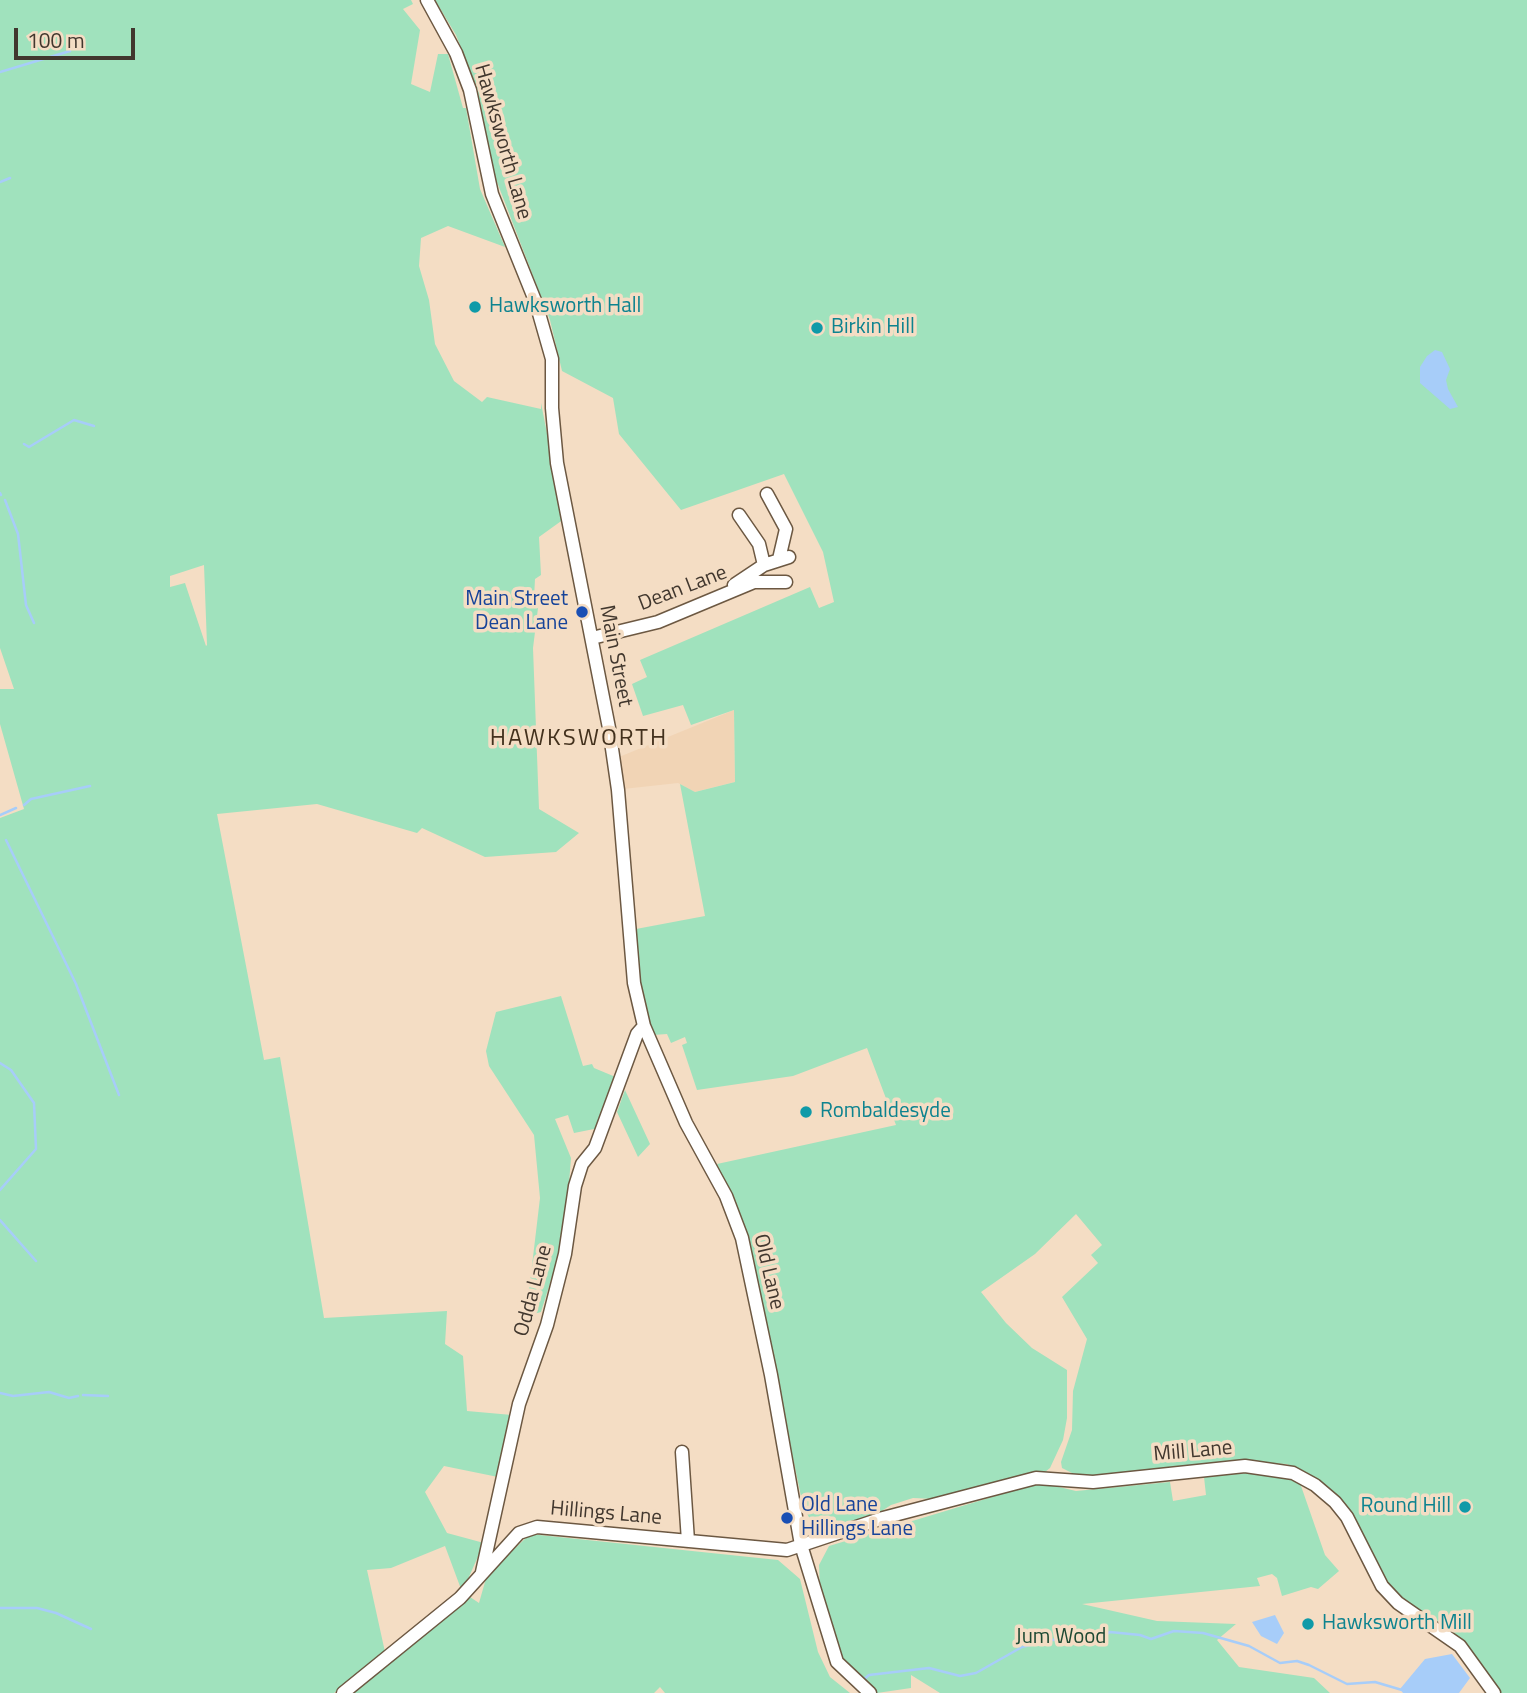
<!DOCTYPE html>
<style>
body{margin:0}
#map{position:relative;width:1527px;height:1693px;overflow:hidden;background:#f4ddc4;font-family:"Titillium Web",sans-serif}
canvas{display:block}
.scale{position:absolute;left:14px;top:28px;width:121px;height:32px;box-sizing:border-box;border:4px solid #41372e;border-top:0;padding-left:9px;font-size:21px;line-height:24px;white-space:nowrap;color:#41372e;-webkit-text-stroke:5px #f4ddc4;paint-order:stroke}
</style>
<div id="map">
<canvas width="1527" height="1693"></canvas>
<div class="scale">100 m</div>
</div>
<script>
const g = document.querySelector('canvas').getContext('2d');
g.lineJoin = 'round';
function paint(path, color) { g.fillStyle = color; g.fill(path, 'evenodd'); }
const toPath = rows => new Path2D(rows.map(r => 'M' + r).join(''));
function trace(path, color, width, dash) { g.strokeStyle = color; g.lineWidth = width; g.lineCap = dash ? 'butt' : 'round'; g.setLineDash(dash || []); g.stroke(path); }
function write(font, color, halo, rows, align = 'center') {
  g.font = font + ' "Titillium Web",sans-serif'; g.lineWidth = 7; g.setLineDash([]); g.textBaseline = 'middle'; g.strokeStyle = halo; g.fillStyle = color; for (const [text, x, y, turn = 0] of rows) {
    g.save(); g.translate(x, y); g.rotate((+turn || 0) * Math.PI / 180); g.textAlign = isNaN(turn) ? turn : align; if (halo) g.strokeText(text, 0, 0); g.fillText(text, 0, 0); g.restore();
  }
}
paint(toPath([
 [734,710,735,782,695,792,678,783,623,789,619,757]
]), '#f1d4b5');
paint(toPath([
 [0,0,411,0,413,4,403,9,420,30,411,84,430,92,438,54,448,54,463,108,466,108,480,189,505,247,448,226,421,238,419,266,429,300,435,344,454,381,482,402,487,397,541,409,541,403,564,519,539,537,541,575,535,579,534,598,539,600,533,648,539,809,579,833,556,852,485,857,422,828,417,833,317,804,217,814,264,1060,280,1057,324,1318,447,1311,445,1344,463,1356,467,1411,512,1415,498,1477,444,1466,425,1492,447,1533,484,1543,468,1579,461,1589,445,1546,391,1568,367,1570,385,1652,334,1693,0,1693,0,818,24,809,0,724,0,689,14,689,0,648],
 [204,565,207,645,206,646,185,583,170,587,170,576],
 [435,0,1527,0,1527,1693,1501,1693,1463,1641,1399,1597,1381,1574,1353,1515,1330,1489,1287,1464,1238,1462,1080,1477,1062,1468,1061,1462,1072,1430,1073,1391,1087,1339,1062,1297,1098,1263,1091,1255,1102,1245,1076,1214,1035,1254,981,1292,1006,1323,1032,1348,1067,1370,1067,1418,1063,1440,1050,1468,1045,1472,935,1499,913,1498,891,1505,874,1516,836,1528,816,1527,811,1521,803,1506,749,1247,717,1164,896,1125,867,1048,793,1076,697,1090,682,1045,687,1043,685,1037,671,1043,667,1034,653,1035,639,978,636,929,705,916,680,784,695,792,735,782,734,710,691,725,683,705,643,716,632,684,647,677,640,660,810,587,819,608,834,602,823,552,784,474,681,510,619,434,613,398,562,371,550,320,492,169,477,88,456,35],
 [561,996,583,1066,592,1064,594,1068,618,1078,599,1128,574,1133,568,1115,555,1119,571,1158,565,1235,541,1312,526,1316,540,1198,534,1135,489,1066,486,1051,496,1012],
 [625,1090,650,1144,638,1157,617,1112],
 [1269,1471,1300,1483,1325,1555,1339,1571,1318,1589,1311,1587,1282,1596,1277,1578,1272,1574,1257,1578,1260,1586,1082,1604,1157,1621,1236,1624,1217,1640,1239,1667,1314,1678,1330,1693,940,1693,911,1675,911,1688,877,1693,857,1680,839,1660,820,1587,819,1565,829,1546,1032,1485,1046,1484,1076,1491,1170,1482,1173,1501,1206,1495,1204,1477],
 [530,1534,778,1560,800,1579,818,1652,830,1677,850,1693,665,1693,660,1687,654,1693,353,1693,470,1597,479,1603,487,1575]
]), '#a0e2bd');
paint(toPath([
 [1435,350,1442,352,1450,369,1446,380,1448,389,1458,407,1450,409,1420,383,1420,367,1427,356],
 [1275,1615,1284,1633,1277,1644,1261,1636,1252,1622],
 [1452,1654,1470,1678,1459,1693,1403,1693,1400,1689,1425,1659]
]), '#a7cdf9');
trace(toPath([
 [0,72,70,51],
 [0,182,10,178],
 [24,444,29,447,74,420,94,426],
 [0,493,1,495],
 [5,500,18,534,26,605,34,623],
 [24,805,31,799,90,786],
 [0,815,16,808],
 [6,840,76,984,119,1095],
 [0,1063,11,1070,34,1103,36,1149,0,1190],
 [0,1220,36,1261],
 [0,1393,13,1396,49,1392,69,1398,78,1396],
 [83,1395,108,1396],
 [0,1608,37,1608,56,1613,91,1629],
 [863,1680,869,1675,929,1668,960,1676,976,1673,1022,1647,1057,1639,1098,1640,1110,1632,1140,1635,1151,1639,1174,1631,1203,1633,1249,1646,1280,1663,1297,1661,1309,1665,1347,1684,1375,1682,1402,1690]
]), '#a7cdf9', 2.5);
const minor = toPath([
 [427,0,456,53,470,90,492,194,536,303,552,359,552,408,557,463,609,728,618,790,634,983,644,1026,686,1123,726,1196,742,1238,771,1375,801,1545,837,1662,870,1693],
 [767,494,786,529,779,559],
 [739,515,759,544,764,565],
 [734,585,764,565,789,557],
 [592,638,658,622,754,582,786,582],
 [682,1452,688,1541],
 [482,1572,519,1404,547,1325,565,1254,575,1186,582,1164,595,1148,637,1034,644,1026],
 [343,1693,460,1598,519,1533,537,1527,787,1550,883,1518,1036,1478,1093,1482,1245,1466,1293,1473,1315,1485,1335,1502,1347,1517,1382,1586,1398,1603,1460,1646,1494,1693]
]);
trace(minor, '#6c5842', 15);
trace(minor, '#fff', 12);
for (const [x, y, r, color] of [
 [475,307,7,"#0f9aa8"],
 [817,328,7,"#0f9aa8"],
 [582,612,7,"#1a4fb4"],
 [806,1112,7,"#0f9aa8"],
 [1465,1507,7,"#0f9aa8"],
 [787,1518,7,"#1a4fb4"],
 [1308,1624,7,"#0f9aa8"]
]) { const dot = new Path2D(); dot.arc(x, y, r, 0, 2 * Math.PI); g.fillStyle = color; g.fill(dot); trace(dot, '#f4ddc4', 2.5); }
write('21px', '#41372e', '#f4ddc4', [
 ["Hawksworth Lane",502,142,74],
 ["Dean Lane",683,589,-21],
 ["Main Street",615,656,79],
 ["Old Lane",768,1272,77],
 ["Odda Lane",534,1291,-75],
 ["Mill Lane",1193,1452,-5],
 ["Hillings Lane",606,1514,5]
]);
write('21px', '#0d838f', '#f4ddc4', [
 ["Hawksworth Hall",489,307],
 ["Birkin Hill",831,328],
 ["Rombaldesyde",820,1112],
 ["Round Hill",1451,1507,"right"],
 ["Hawksworth Mill",1322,1624]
], 'left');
write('21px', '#164399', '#f4ddc4', [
 ["Main Street",568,600],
 ["Dean Lane",568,624],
 ["Old Lane",801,1506,"left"],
 ["Hillings Lane",801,1530,"left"]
], 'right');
write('21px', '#1d4933', '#f4ddc4', [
 ["Jum Wood",1061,1638]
]);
g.letterSpacing = '2px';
write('24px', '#43311d', '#f4ddc4', [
 ["HAWKSWORTH",579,739]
]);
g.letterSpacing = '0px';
</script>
